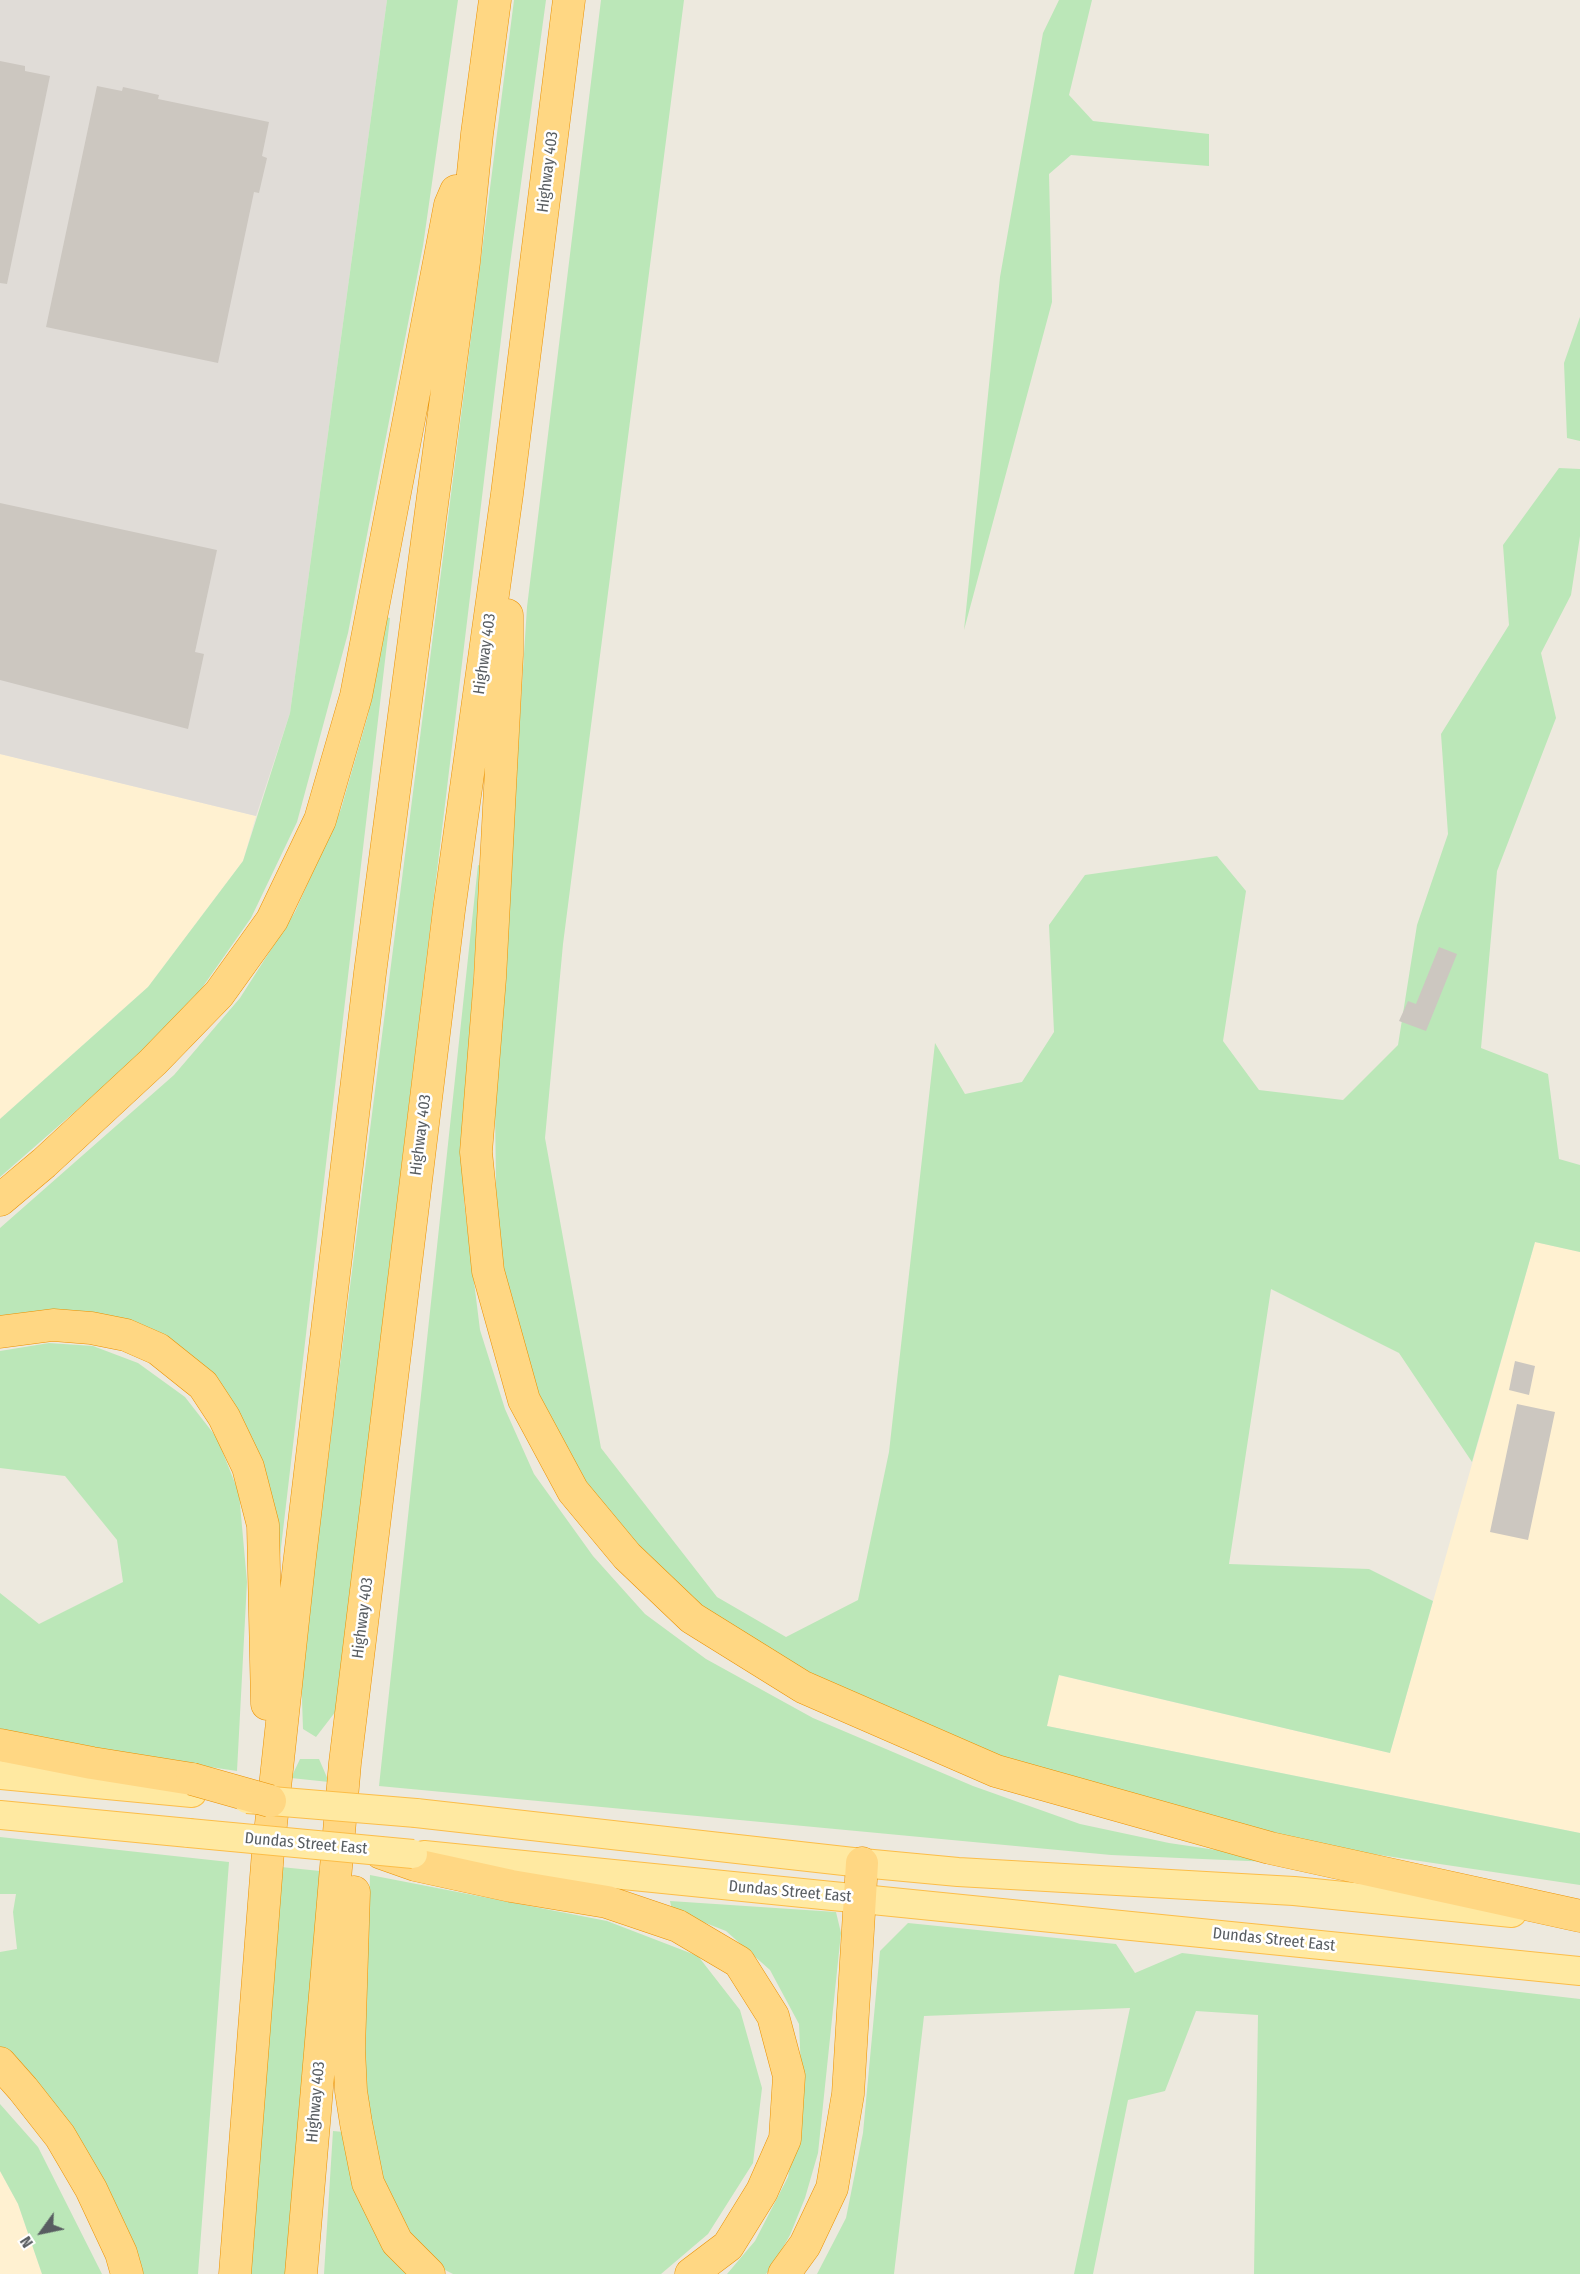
<!DOCTYPE html>
<style>
body{margin:0}
#map{position:relative;width:1580px;height:2274px;overflow:hidden;background:#ede9de;font-family:"Fira Sans Condensed",sans-serif}
canvas{display:block}
.north{position:absolute;left:12px;top:2202px;width:60px;height:60px;-webkit-text-stroke:4px #fff;paint-order:stroke;rotate:237deg;font-size:16px;font-weight:700;line-height:24px;text-align:center;color:#585d61}
.north::after{content:'';display:block;margin:auto;width:21px;height:27px;background:#585d61;clip-path:polygon(50% 0,100% 100%,50% 72%,0 100%)}
</style>
<div id="map">
<canvas width="1580" height="2274"></canvas>
<div class="north">N</div>
</div>
<script>
const g = document.querySelector('canvas').getContext('2d');
g.lineJoin = 'round';
function paint(path, color) { g.fillStyle = color; g.fill(path, 'evenodd'); }
const toPath = rows => new Path2D(rows.map(r => 'M' + r).join(''));
function trace(path, color, width, dash) { g.strokeStyle = color; g.lineWidth = width; g.lineCap = dash ? 'butt' : 'round'; g.setLineDash(dash || []); g.stroke(path); }
function write(font, color, halo, rows, align = 'center') {
  g.font = font + ' "Fira Sans Condensed",sans-serif'; g.lineWidth = 5; g.setLineDash([]); g.textBaseline = 'middle'; g.strokeStyle = halo; g.fillStyle = color; for (const [text, x, y, turn = 0] of rows) {
    g.save(); g.translate(x, y); g.rotate((+turn || 0) * Math.PI / 180); g.textAlign = isNaN(turn) ? turn : align; if (halo) g.strokeText(text, 0, 0); g.fillText(text, 0, 0); g.restore();
  }
}
paint(toPath([
 [0,754,256,816,243,861,148,987,0,1119],
 [1535,1242,1580,1252,1580,1833,1047,1726,1058,1675,1390,1753],
 [0,2171,18,2204,42,2274,0,2274]
]), '#fff1d1');
paint(toPath([
 [0,0,387,0,290,713,256,816,0,754]
]), '#e0dcd7');
paint(toPath([
 [387,0,458,0,423,246,348,633,297,822,251,918,197,995,134,1060,0,1177,0,1119,148,987,243,861,290,713],
 [514,0,546,0,510,264,336,1711,316,1737,303,1729,301,1671],
 [601,0,684,0,563,944,545,1138,601,1448,717,1597,786,1637,858,1600,889,1452,935,1043,965,1094,1022,1082,1054,1032,1049,925,1085,875,1217,856,1246,891,1223,1041,1259,1090,1343,1100,1398,1045,1417,925,1448,834,1441,734,1509,625,1503,545,1559,468,1580,469,1580,536,1571,595,1541,653,1556,718,1497,871,1481,1048,1548,1074,1559,1159,1580,1165,1580,1252,1535,1242,1472,1462,1399,1353,1271,1289,1229,1564,1369,1569,1433,1601,1390,1753,1059,1675,1047,1726,1580,1833,1580,1885,1206,1829,858,1709,674,1601,553,1452,497,1262,495,1108,527,607],
 [1059,0,1092,0,1069,95,1093,121,1209,134,1209,166,1071,155,1049,174,1052,302,964,630,1000,277,1043,33],
 [1580,317,1580,441,1567,438,1564,363],
 [385,617,390,618,276,1590,266,1487,160,1340,0,1320,0,1228,174,1075,240,998,295,912,341,809,368,715],
 [478,865,481,866,470,1029,464,1201,480,1330,505,1409,534,1474,593,1556,645,1614,706,1659,813,1718,973,1786,1080,1824,1169,1843,1270,1858,1271,1862,1111,1855,379,1786],
 [49,1343,93,1346,138,1363,185,1397,217,1438,239,1493,247,1582,237,1771,0,1736,0,1593,39,1624,123,1582,117,1540,65,1476,0,1468,0,1351],
 [300,1759,319,1759,329,1782,291,1778],
 [0,1837,229,1862,198,2274,132,2274,0,2059,0,1952,17,1949,13,1912,16,1894,0,1894],
 [281,1867,320,1871,286,2274,249,2274],
 [370,1875,607,1921,698,1956,740,2010,762,2088,753,2163,708,2234,661,2274,453,2274,445,2270,400,2225,374,2157,364,2083],
 [670,1901,836,1912,841,1933,818,2153,805,2198,790,2235,773,2265,766,2274,727,2274,755,2241,788,2177,802,2093,799,2024,770,1970,726,1931,672,1910],
 [908,1923,1116,1944,1135,1973,1182,1953,1580,1999,1580,2274,1254,2274,1258,2015,1196,2011,1165,2091,1128,2100,1093,2274,1074,2274,1130,2008,924,2016,894,2274,817,2274,846,2218,863,2133,880,1951],
 [0,2104,38,2147,102,2274,42,2274,18,2204,0,2171],
 [333,2131,344,2132,411,2274,324,2274]
]), '#bbe7b8');
paint(toPath([
 [0,61,25,66,25,71,50,76,7,284,0,283],
 [97,86,122,91,123,87,159,95,158,99,269,122,262,156,267,158,259,193,254,192,218,363,46,327],
 [0,503,217,550,195,652,204,654,188,729,0,680],
 [1439,947,1457,954,1426,1031,1399,1021,1408,1001,1416,1004],
 [1515,1361,1535,1366,1529,1395,1509,1390],
 [1517,1404,1555,1412,1528,1540,1490,1532]
]), '#ccc7c0');
const primary = toPath([
 [0,1775,192,1793],
 [416,1813,862,1863,958,1872,1294,1891,1512,1913],
 [0,1815,189,1833],
 [424,1855,1580,1971]
]);
const highway = toPath([
 [507,615,507,655,490,978,476,1152,488,1271,524,1400,573,1491,627,1556,692,1618,803,1687,996,1771,1270,1848,1580,1916],
 [0,1200,44,1163,153,1062,219,994,272,920,320,820,356,696,450,205,456,191],
 [0,1332,53,1325,91,1328,126,1335,158,1349,203,1385,224,1417,248,1467,263,1525,267,1704],
 [0,1745,92,1763,192,1779],
 [381,1853,415,1865,511,1886,607,1902,678,1926,739,1962,773,2016,789,2076,785,2139,762,2191,728,2246,691,2274],
 [354,1892,349,2049,351,2091,356,2123,368,2183,397,2242,429,2274],
 [0,2063,23,2089,60,2136,91,2189,121,2253,127,2274],
 [235,2274,268,1852,299,1565,370,973,464,262,477,134,495,0],
 [301,2274,345,1763,449,910,507,494,569,0],
 [784,2274,805,2245,832,2188,848,2094,862,1863]
]);
trace(primary, '#fcbd48', 30);
trace(highway, '#eb9100', 33);
trace(primary, '#ffe9a1', 28);
trace(highway, '#ffd783', 32);
const primaryBridge = toPath([
 [247,1799,416,1813],
 [189,1833,413,1854]
]);
const highwayBridge = toPath([
 [192,1779,270,1801]
]);
trace(primaryBridge, '#fcbd48', 30, []);
trace(highwayBridge, '#eb9100', 33, []);
trace(primaryBridge, '#ffe9a1', 28);
trace(highwayBridge, '#ffd783', 32);
write('16px', '#585d61', '#fff', [
 ["Highway 403",548,172,-83],
 ["Highway 403",485,654,-82],
 ["Highway 403",421,1135,-83],
 ["Highway 403",363,1618,-83],
 ["Dundas Street East",306,1844,5],
 ["Dundas Street East",790,1892,5],
 ["Dundas Street East",1274,1940,6],
 ["Highway 403",316,2102,-85]
]);
</script>
